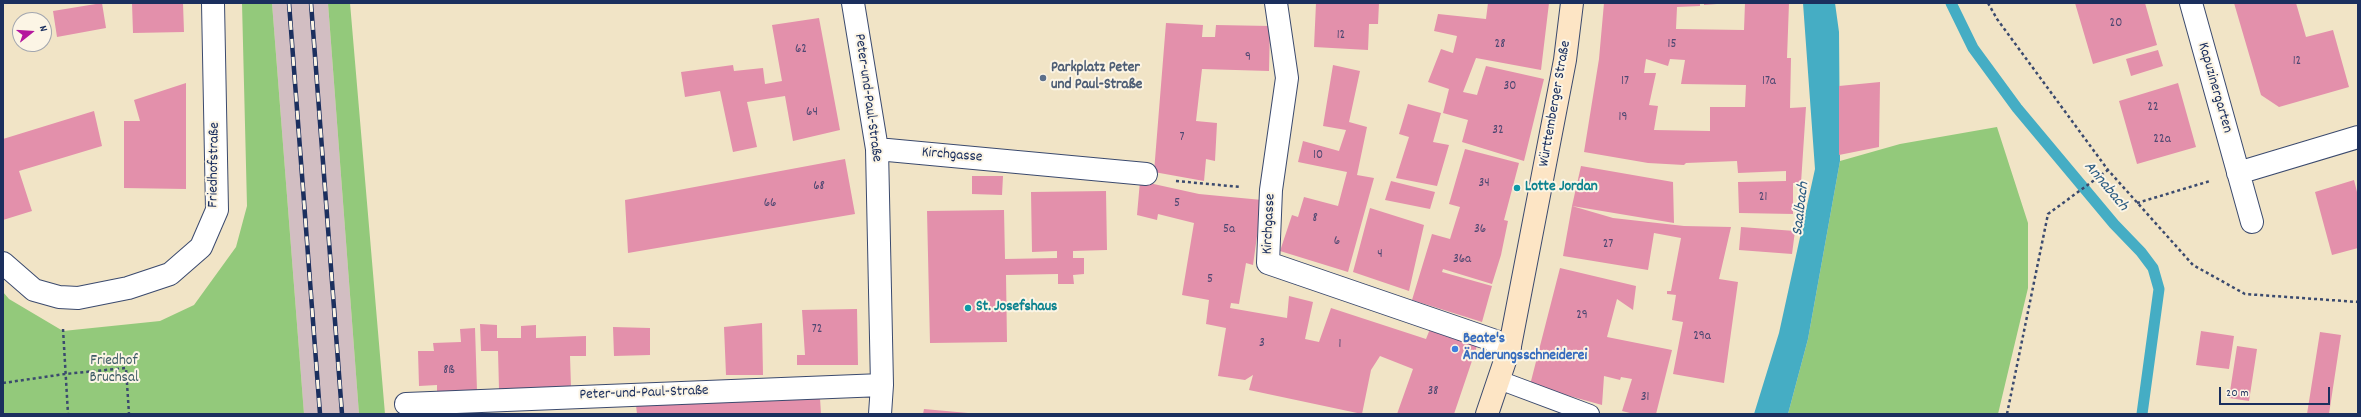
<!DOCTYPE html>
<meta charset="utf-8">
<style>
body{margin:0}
#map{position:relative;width:2361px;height:417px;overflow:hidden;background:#f1e4c6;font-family:Dekko,sans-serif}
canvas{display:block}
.frame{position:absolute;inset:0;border:4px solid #1b2f5e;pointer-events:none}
.north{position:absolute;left:12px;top:12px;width:40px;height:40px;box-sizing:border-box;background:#fcf5e5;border:1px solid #a2a6af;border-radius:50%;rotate:73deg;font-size:11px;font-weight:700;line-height:16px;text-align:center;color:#1b2f5e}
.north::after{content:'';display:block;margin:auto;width:14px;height:18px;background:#b5179e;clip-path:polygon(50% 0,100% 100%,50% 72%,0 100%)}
.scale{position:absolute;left:2219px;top:387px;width:111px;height:18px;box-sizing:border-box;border:2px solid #1b2f5e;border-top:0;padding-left:5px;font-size:12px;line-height:14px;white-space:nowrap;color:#1b2f5e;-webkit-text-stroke:3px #fcf5e5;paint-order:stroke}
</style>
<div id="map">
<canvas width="2361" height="417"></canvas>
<div class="frame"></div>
<div class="north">N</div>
<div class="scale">20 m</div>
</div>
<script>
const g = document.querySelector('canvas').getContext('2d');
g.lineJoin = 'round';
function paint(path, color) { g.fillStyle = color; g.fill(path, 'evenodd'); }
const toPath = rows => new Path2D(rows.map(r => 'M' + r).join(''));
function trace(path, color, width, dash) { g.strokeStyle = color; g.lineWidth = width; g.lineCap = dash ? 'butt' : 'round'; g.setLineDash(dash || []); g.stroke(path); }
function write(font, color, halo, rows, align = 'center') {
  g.font = font + ' Dekko,sans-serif'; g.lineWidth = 4; g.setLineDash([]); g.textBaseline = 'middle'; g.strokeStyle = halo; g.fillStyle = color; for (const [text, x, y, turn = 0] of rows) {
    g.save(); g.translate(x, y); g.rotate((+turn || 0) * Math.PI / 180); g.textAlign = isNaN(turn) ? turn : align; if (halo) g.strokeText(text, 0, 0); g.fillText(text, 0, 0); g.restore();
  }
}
paint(toPath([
 [272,3,328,3,359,414,304,414]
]), '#d2bec2');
paint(toPath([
 [242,3,272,3,304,414,3,414,3,292,9,299,63,331,160,321,194,305,236,247,247,206],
 [328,3,350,3,385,414,359,414],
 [1997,127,2028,223,2028,288,1998,414,1788,414,1808,339,1840,161,1900,144]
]), '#93c97b');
paint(toPath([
 [1803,3,1835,3,1839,32,1840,161,1808,339,1788,414,1754,414,1779,333,1815,169]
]), '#45adc4');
trace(toPath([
 [1951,3,1973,48,2017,108,2114,224,2141,252,2153,268,2159,289,2142,414]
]), '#45adc4', 11);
paint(toPath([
 [102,3,106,28,57,37,53,11],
 [132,3,183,3,184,32,133,33],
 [1316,3,1379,3,1378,24,1369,24,1368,50,1314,47],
 [1488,3,1549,3,1541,70,1476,58,1463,92,1477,95,1486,66,1544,79,1524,161,1462,142,1468,120,1443,113,1449,89,1428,82,1441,49,1453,53,1457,36,1434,31,1438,14,1486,19],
 [1604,3,1700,3,1700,6,1677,7,1676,29,1744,30,1745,3,1789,3,1787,58,1791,58,1790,108,1806,107,1801,183,1793,183,1793,214,1739,213,1738,182,1786,181,1786,171,1738,173,1737,161,1686,163,1684,165,1648,163,1584,152,1599,59],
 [1646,59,1668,66,1670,59,1685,60,1681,84,1746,85,1745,107,1710,107,1710,131,1654,130,1658,106,1649,105,1656,73,1644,73],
 [1704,3,1717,3,1717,4,1704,5],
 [2075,3,2145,3,2157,45,2093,64],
 [2234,3,2296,3,2306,37,2333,30,2349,87,2279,107,2261,95],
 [819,18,840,130,793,141,785,96,747,102,757,147,733,152,720,91,685,97,681,72,733,65,734,71,763,68,765,84,782,81,772,25],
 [1166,23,1203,25,1202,37,1215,37,1216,25,1270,26,1269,71,1202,69,1196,121,1217,123,1215,161,1206,159,1204,181,1154,172],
 [2158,50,2163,66,2131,76,2126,59],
 [1333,65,1360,71,1349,122,1367,127,1357,175,1374,178,1348,272,1280,251,1292,215,1298,217,1304,197,1338,206,1347,172,1298,162,1303,141,1339,151,1346,130,1323,126],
 [1880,82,1879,147,1839,155,1839,86],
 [186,83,186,189,124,188,124,121,140,121,134,100],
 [2178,83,2196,147,2137,164,2119,101],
 [1408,104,1441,113,1433,142,1449,145,1437,186,1396,178,1409,137,1399,134],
 [94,111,102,146,19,171,32,211,3,220,3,139],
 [1465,149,1519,163,1504,220,1508,221,1501,255,1492,284,1443,269,1442,272,1492,286,1482,322,1412,300,1432,234,1450,239,1460,207,1449,204],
 [845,159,855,214,628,253,625,200],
 [1581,166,1673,182,1674,223,1572,206],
 [972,176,1003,176,1002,195,972,194],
 [2354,180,2358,196,2358,248,2332,255,2315,192],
 [1140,181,1199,194,1262,200,1253,265,1246,263,1239,304,1231,303,1230,308,1287,318,1289,296,1313,302,1305,339,1319,342,1331,308,1426,339,1430,329,1477,346,1454,414,1397,414,1413,369,1380,356,1371,370,1362,414,1249,390,1253,375,1245,380,1218,376,1226,328,1206,324,1209,300,1182,295,1194,223,1158,214,1157,220,1137,215],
 [1391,181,1435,192,1430,209,1385,200],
 [1106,191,1107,250,1073,251,1073,258,1084,258,1084,274,1073,275,1074,284,1058,284,1058,274,1006,275,1007,342,930,343,927,211,1004,210,1005,259,1057,258,1057,251,1032,252,1031,192],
 [1572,206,1613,218,1684,226,1731,227,1719,279,1738,282,1724,383,1673,374,1683,322,1672,320,1676,295,1667,294,1667,291,1671,291,1681,238,1654,233,1648,270,1563,256],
 [1370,208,1424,225,1409,291,1353,272],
 [1741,227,1795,231,1792,254,1739,250],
 [1560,268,1636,286,1633,310,1617,299,1607,337,1672,350,1656,414,1634,414,1622,411,1632,379,1621,377,1620,380,1604,376,1602,405,1530,385],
 [857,309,858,365,797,365,797,355,805,355,802,310],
 [762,323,763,375,726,375,724,327],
 [480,324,497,325,497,338,521,338,521,326,536,325,536,338,586,336,586,356,570,356,571,387,499,389,498,351,481,351],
 [613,327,650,328,650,355,614,356],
 [475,328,477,391,437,393,437,385,419,386,418,351,434,351,433,343,461,342,460,329],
 [2201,331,2234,336,2229,369,2196,365],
 [2320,332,2341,335,2329,414,2307,414],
 [2237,346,2257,349,2249,401,2229,398],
 [820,398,821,414,637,414,636,405],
 [924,409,968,413,968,414,923,414]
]), '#e390ab');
const service = toPath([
 [1499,380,1590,414]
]);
const minor = toPath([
 [853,3,877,149,882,385,880,414],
 [1276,3,1287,78,1271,190,1268,263,1510,346],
 [2191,3,2252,222],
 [877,149,1146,174],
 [2238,173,2358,137],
 [3,263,34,290,59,297,78,298,128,288,170,274,201,247,217,210,213,3],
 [406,404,882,385]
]);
const secondary = toPath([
 [1487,414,1510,346,1565,60,1572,3]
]);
trace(service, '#3b4a6e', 20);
trace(minor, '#3b4a6e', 24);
trace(secondary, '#3b4a6e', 24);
trace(toPath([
 [1988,3,1997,19,2108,170,2193,265,2245,294,2358,302],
 [1176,181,1241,187],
 [2137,203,2210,181],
 [63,329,68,414],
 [3,383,65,374,126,368,129,414],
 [2007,414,2048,214,2108,170]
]), '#3b4a6e', 2.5, [3, 3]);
trace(service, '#fff', 18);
trace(minor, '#fff', 22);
trace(secondary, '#fde5c5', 22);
const rail = toPath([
 [289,3,320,414],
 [311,3,342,414]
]);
trace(rail, '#1b2f5e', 4.5);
trace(rail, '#fcf5e5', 3, [9]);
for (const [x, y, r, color] of [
 [1043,78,4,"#5c6f8a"],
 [1517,188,4,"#0f9aa8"],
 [968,308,4,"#0f9aa8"],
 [1455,349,4,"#3f7fe0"]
]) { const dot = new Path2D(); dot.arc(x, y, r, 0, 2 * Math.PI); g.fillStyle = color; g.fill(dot); trace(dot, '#fcf5e5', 1.5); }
write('13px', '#4d4771', null, [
 ["20",2116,24],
 ["12",1341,36],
 ["28",1500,45],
 ["15",1672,45],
 ["62",801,50],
 ["9",1248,58],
 ["12",2297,62],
 ["17",1625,82],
 ["17a",1769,82],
 ["30",1510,87],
 ["22",2153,108],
 ["64",812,113],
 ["19",1623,118],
 ["32",1498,131],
 ["7",1182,138],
 ["22a",2162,140],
 ["10",1318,156],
 ["34",1484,184],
 ["68",819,187],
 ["21",1763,198],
 ["66",770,204],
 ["5",1177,204],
 ["8",1315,219],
 ["5a",1229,230],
 ["36",1480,230],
 ["6",1337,242],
 ["27",1608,245],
 ["4",1380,255],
 ["36a",1462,260],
 ["5",1210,280],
 ["29",1582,316],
 ["72",817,330],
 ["29a",1702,337],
 ["3",1262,344],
 ["1",1340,345],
 ["8ß",449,371],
 ["38",1433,392],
 ["31",1645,398]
]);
write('bold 15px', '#4e5e75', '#fcf5e5', [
 ["Parkplatz Peter",1051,69],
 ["und Paul-Straße",1051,86]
], 'left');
write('15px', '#1b2f5e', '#fcf5e5', [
 ["Kapuzinergarten",2214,88,74],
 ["Peter-und-Paul-Straße",867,98,82],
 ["Württemberger Straße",1556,104,-80],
 ["Kirchgasse",952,156,5],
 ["Friedhofstraße",215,165,-89],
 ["Kirchgasse",1270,224,-87],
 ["Peter-und-Paul-Straße",644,394,-2]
]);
write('bold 15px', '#0d838f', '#fcf5e5', [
 ["Lotte Jordan",1525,188],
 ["St. Josefshaus",976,308]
], 'left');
write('bold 15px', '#366cbe', '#fcf5e5', [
 ["Beate's",1463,340],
 ["Änderungsschneiderei",1463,357]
], 'left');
write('15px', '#3f5d67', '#fcf5e5', [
 ["Friedhof",114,362],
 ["Bruchsal",114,379]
]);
write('italic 16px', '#2a5b82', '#fcf5e5', [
 ["Annabach",2105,187,50],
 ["Saalbach",1802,209,-83]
]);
</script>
